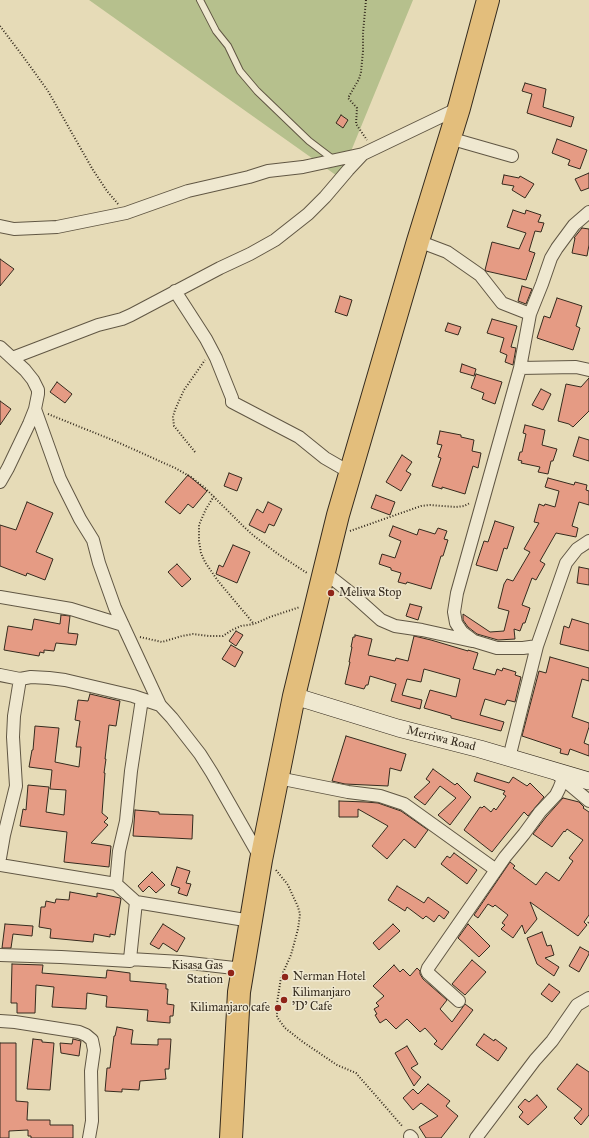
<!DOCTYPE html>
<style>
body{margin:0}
canvas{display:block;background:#e6dbb7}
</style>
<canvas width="589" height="1138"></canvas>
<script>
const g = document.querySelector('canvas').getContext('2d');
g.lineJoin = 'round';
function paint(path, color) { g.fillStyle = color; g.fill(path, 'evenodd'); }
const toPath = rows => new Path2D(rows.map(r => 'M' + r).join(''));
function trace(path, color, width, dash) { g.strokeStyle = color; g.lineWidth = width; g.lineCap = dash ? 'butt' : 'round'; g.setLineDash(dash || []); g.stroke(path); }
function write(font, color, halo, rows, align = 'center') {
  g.font = font + ' "IM FELL Great Primer",serif'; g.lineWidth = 3; g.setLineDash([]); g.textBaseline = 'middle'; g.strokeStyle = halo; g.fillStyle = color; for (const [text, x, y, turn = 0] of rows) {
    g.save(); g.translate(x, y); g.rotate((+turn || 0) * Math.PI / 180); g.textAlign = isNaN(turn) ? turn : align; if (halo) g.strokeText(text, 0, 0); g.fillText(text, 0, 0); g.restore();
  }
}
paint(toPath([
 [89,0,413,0,340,178]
]), '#b6c08d');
const building = toPath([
 [525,83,546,89,543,107,574,117,571,127,527,113,532,94,522,91,525,83],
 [341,115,348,120,343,128,336,123,341,115],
 [557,139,587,150,580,169,568,165,570,160,552,153,557,139],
 [589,173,589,188,581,191,575,179,589,173],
 [504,175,519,178,520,176,534,184,525,198,512,190,514,186,502,184,504,175],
 [513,210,525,214,526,210,541,215,538,222,544,223,541,232,535,231,529,251,535,253,526,280,486,271,485,270,492,242,519,249,526,233,507,227,513,210],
 [582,228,589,229,589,245,587,256,572,253,575,238,574,238,582,228],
 [0,259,14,269,0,286,0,259],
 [522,286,532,289,526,304,518,301,522,286],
 [340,296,352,300,347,316,335,312,340,296],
 [557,298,582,306,576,326,580,328,573,350,537,338,544,316,550,318,557,298],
 [492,319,517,326,511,347,516,348,513,365,505,362,507,355,500,352,504,338,487,333,492,319],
 [448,323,461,327,458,335,445,331,448,323],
 [462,364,476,369,474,376,460,372,462,364],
 [476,374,502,382,495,404,482,399,484,393,471,388,476,374],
 [589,378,589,411,573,427,569,424,558,421,566,384,581,387,589,378],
 [57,382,72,394,65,403,50,392,57,382],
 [541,389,551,394,543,410,532,405,541,389],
 [0,401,11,409,0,425,0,401],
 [525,425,545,430,542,445,557,449,553,461,551,461,548,474,538,472,540,467,521,463,522,461,518,460,520,452,522,452,526,434,523,433,525,425],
 [440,431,461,435,461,437,474,440,472,451,481,453,478,468,473,466,465,494,442,487,442,489,432,486,441,458,438,457,442,445,437,444,440,431],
 [579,437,589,440,589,461,573,456,579,437],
 [402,455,412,462,406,471,411,474,401,491,386,482,402,455],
 [229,473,242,478,237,491,224,486,229,473],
 [188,475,207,491,193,508,188,504,180,514,165,502,188,475],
 [548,478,574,485,575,482,587,485,586,490,589,491,589,505,579,502,572,526,578,528,576,537,556,533,540,561,545,564,536,580,532,578,522,605,530,608,525,623,523,623,520,631,514,629,515,639,498,640,477,634,468,627,463,620,463,614,490,632,504,631,509,611,498,608,504,584,507,579,513,581,530,552,524,549,539,523,534,522,539,504,544,506,545,504,555,507,559,491,545,487,548,478],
 [376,495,395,502,390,515,371,508,376,495],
 [27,502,53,513,36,552,53,559,45,580,27,573,26,576,0,566,0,525,16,530,27,502],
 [268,502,282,509,274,526,269,524,265,533,249,525,257,509,263,513,268,502],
 [495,521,514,527,507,549,504,548,497,571,476,565,484,541,488,542,495,521],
 [393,526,417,535,419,529,435,534,438,528,447,531,444,539,448,540,443,556,441,556,431,589,407,582,406,584,398,582,401,573,391,570,391,568,379,564,382,554,395,558,401,541,389,536,393,526],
 [233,545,250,552,237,583,216,574,219,565,223,567,233,545],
 [177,564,191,579,182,587,168,572,177,564],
 [579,567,589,569,589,585,577,583,579,567],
 [410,604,422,607,418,620,406,616,410,604],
 [61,615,70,616,68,633,78,634,76,645,56,643,54,651,44,650,44,653,40,652,39,656,4,650,8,626,32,630,34,619,60,624,61,615],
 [572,619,589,624,589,651,560,644,564,626,569,628,572,619],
 [236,631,243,635,236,646,229,641,236,631],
 [355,635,372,639,368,655,395,661,396,658,408,661,414,636,431,640,468,651,468,650,478,653,473,669,495,675,497,669,502,671,503,668,516,672,515,675,521,677,515,702,507,700,505,705,485,699,480,715,504,722,501,731,451,718,451,716,424,708,430,690,456,697,460,679,424,669,421,682,407,679,402,695,422,700,420,709,391,701,396,684,370,676,368,685,366,685,364,689,345,684,350,662,349,662,352,647,351,647,353,637,355,637,355,635],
 [231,645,243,652,235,667,222,659,231,645],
 [550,657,589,668,589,681,582,679,572,717,589,723,589,727,584,743,589,745,589,756,570,749,568,755,560,753,561,749,522,736,539,671,546,673,550,657],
 [90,694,120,701,116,726,109,725,105,759,106,759,104,773,105,773,102,813,108,818,104,822,108,825,91,843,111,846,109,867,64,862,67,832,20,826,23,809,26,810,28,785,49,787,46,812,64,815,66,790,50,789,52,770,29,767,32,750,33,750,35,726,59,728,55,762,79,767,81,747,76,747,80,721,75,720,78,700,88,701,90,694],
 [346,736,406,754,401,771,390,768,388,786,345,784,332,781,346,736],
 [433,769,455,785,457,783,471,797,450,825,438,815,456,798,440,786,425,805,414,797,430,782,426,779,433,769],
 [477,773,509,783,513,777,527,786,530,783,544,797,528,816,524,812,492,852,464,830,480,807,482,808,484,806,491,812,494,808,496,810,506,796,503,794,505,791,474,781,477,773],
 [563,798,579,802,584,807,583,808,589,812,589,915,584,922,587,925,578,936,530,902,537,919,525,934,522,925,513,938,501,929,505,925,502,923,508,915,495,905,493,907,488,904,478,918,474,915,510,862,515,866,513,868,536,885,546,872,559,881,573,861,569,858,583,840,567,829,565,832,564,831,552,847,533,834,546,817,563,798],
 [339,801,366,802,378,803,401,811,428,830,415,848,404,839,387,859,372,846,388,826,358,809,358,817,339,817,339,801],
 [135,810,159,812,159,814,193,815,192,839,133,836,135,810],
 [454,853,477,870,467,884,441,864,447,856,450,858,454,853],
 [177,867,190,871,186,883,191,884,187,896,178,893,180,888,171,885,177,867],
 [152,872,165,885,156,893,149,886,143,892,138,886,152,872],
 [397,886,424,903,428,897,449,912,444,919,439,915,434,922,426,916,423,919,407,907,405,911,388,900,397,886],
 [70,892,97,897,97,893,120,898,121,899,115,935,110,934,110,937,94,934,93,942,50,938,51,929,39,927,41,907,45,907,46,901,55,903,56,899,69,900,70,892],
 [5,924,33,926,32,936,13,934,11,948,2,948,5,924],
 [163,924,185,938,177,952,163,943,159,949,150,944,163,924],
 [393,924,400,931,379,950,373,943,393,924],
 [468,924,490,946,479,957,458,938,468,924],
 [542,932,547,946,551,945,554,955,545,958,559,967,554,976,537,964,527,938,542,932],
 [580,947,589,952,589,954,579,972,569,966,580,947],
 [472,960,486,972,465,995,452,984,472,960],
 [12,964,43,965,42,973,80,976,106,978,107,970,130,973,130,981,166,984,166,989,168,989,167,1004,174,1005,173,1016,170,1016,170,1023,147,1021,148,1010,106,1007,107,996,87,993,86,1009,52,1007,54,987,36,985,35,1013,17,1013,17,1003,11,1003,12,964],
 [394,965,400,972,403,969,410,976,417,968,420,971,420,974,423,979,447,1000,440,1009,452,1022,465,1004,473,1010,442,1050,434,1044,437,1041,425,1028,420,1032,407,1019,396,1029,386,1019,380,1023,375,1015,377,1014,374,1009,379,1006,376,1003,384,996,373,986,394,965],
 [549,984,560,992,552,1002,541,994,549,984],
 [117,1027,133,1030,131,1044,158,1045,158,1039,171,1039,169,1069,165,1069,166,1079,140,1081,139,1090,122,1089,122,1092,105,1091,107,1068,110,1068,114,1036,115,1036,117,1027],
 [484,1034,494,1041,495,1039,507,1048,498,1061,476,1045,484,1034],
 [33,1039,42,1040,42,1042,54,1043,50,1090,27,1089,33,1039],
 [73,1039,81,1041,79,1056,61,1053,60,1043,72,1044,73,1039],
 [0,1043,16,1043,16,1101,28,1102,27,1120,50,1120,50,1125,73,1125,73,1138,31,1138,31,1136,28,1136,28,1130,9,1131,9,1138,0,1138,0,1043],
 [407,1046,418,1064,411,1068,421,1077,414,1086,395,1053,407,1046],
 [577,1064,589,1072,589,1115,581,1125,574,1118,582,1109,557,1089,577,1064],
 [428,1084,450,1101,446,1106,458,1116,441,1138,426,1138,419,1127,438,1116,421,1103,413,1110,403,1098,413,1089,418,1094,428,1084],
 [537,1095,547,1107,528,1125,519,1117,523,1112,518,1107,525,1099,529,1102,537,1095]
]);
paint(building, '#e59b84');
trace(building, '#352b1e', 1);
const lane = toPath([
 [200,0,216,31,228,46,240,71,257,91,309,141,334,160]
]);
const street = toPath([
 [449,138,512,156],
 [0,226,14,229,57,227,126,213,188,191,249,177,268,171,303,167,363,154],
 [418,241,447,252,480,275,502,303,530,314],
 [175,291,206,339,216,358,232,398,232,402,299,437,325,458,351,473],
 [0,347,25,370,33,380,38,390,38,394,35,409,29,424,8,468,0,482],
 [12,358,98,325,122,319,131,315,220,268,250,254,275,240,308,214,325,197,348,170,363,154,459,108],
 [520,368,576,367,589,370],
 [35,409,60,479,80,519,93,540,99,563,115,608,160,705],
 [324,572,352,594,381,620,395,626,422,630,472,641],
 [0,597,71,609,123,625],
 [537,646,523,648,497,648,474,641,462,632,456,623,454,612,457,593,520,368,530,314,542,284,551,258,557,248,574,225,589,212],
 [0,675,20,679,31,677,49,678,65,680,133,696,160,705,172,718,200,754,212,773,261,859],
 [509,758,537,646,566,563,577,549,589,541],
 [558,775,589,801],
 [278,778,348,792,380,796,404,804,496,870],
 [0,858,4,835,16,786,13,737,14,716,20,679],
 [0,865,116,884,136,902,251,921],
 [116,884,119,851,126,821,131,771,142,699],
 [0,955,61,957,130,961,130,959,181,962,243,969],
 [130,959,136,902],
 [459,1001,428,973,427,971,428,968,505,857,524,834,540,812,556,795,559,789,563,779],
 [0,1021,15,1022,79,1032,86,1035,92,1040,94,1050,91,1071,92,1121,89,1138],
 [410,1136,412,1138],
 [476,1138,535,1060,552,1041,577,1005,589,998]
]);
const secondary = toPath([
 [294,696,398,728,480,749,589,781]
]);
const highway = toPath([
 [231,1138,239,992,261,860,294,696,324,572,338,515,418,241,459,108,488,0]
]);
trace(lane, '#615744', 8);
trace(street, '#615744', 14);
trace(secondary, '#352b1e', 18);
trace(highway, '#352b1e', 24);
trace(toPath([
 [366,0,363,33,363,51,361,72,359,79,348,98,357,108,356,124,367,140],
 [0,26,22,55,48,91,93,170,107,191,118,204],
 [48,414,115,441,175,468,191,477,205,488,244,527,254,536,278,554,307,573],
 [195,452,174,426,173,417,175,410,184,390,205,360],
 [214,496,206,509,199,525,199,541,201,553,205,562,218,581,254,624],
 [350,531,421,506,430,505,456,507,464,506,470,503],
 [140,637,162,642,182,636,193,634,209,636,223,636,232,630,241,626,254,624,270,617,300,607],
 [276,870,288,885,298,907,300,914,298,929,291,955,281,977,280,984,277,1003,277,1017,285,1028,303,1042,337,1065,356,1073,403,1127],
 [588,923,589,922]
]), '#352b1e', 2, [1, 2]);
trace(lane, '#efe8d0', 6);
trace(street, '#efe8d0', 12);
trace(secondary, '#efe8d0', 17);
trace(highway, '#e3be7c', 22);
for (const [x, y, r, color] of [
 [331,593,4,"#8f2418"],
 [231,973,4,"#8f2418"],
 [285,977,4,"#8f2418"],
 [284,1000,4,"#8f2418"],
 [278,1008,4,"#8f2418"]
]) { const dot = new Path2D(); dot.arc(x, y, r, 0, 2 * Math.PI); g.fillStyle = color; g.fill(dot); trace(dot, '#efe8d0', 1.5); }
write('12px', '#352b1e', '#efe8d0', [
 ["Meliwa Stop",339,593],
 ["Kisasa Gas",223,966,"right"],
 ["Station",223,980,"right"],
 ["Nerman Hotel",293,977],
 ["Kilimanjaro",292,993],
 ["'D' Cafe",292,1007],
 ["Kilimanjaro cafe",270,1008,"right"]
], 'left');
write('12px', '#352b1e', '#efe8d0', [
 ["Merriwa Road",441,739,14]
]);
</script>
